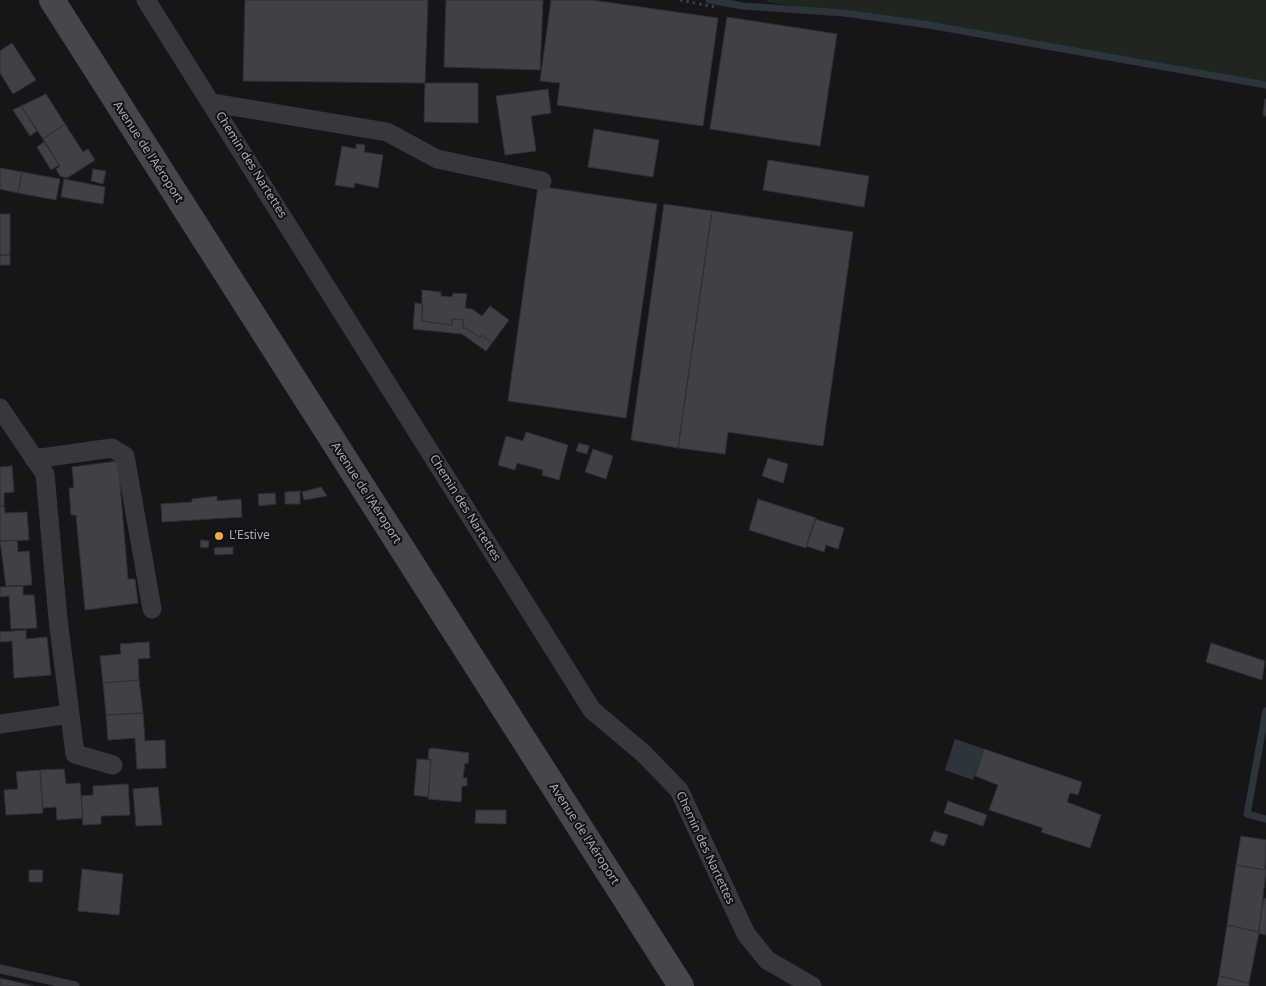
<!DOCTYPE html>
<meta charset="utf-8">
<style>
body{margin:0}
canvas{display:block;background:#161618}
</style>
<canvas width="1266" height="986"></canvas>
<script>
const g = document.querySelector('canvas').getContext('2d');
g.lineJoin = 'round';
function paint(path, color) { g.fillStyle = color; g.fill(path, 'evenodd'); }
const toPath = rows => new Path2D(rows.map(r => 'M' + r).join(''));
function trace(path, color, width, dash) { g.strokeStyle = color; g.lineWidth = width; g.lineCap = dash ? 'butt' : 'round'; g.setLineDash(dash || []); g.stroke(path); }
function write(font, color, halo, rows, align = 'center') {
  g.font = font + ' "Noto Sans",sans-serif'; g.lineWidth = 4; g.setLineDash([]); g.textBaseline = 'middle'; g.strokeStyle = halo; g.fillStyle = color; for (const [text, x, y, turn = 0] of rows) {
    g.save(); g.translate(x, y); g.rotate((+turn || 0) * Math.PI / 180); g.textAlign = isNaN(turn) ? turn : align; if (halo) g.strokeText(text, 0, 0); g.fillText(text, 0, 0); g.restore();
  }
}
paint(toPath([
 [767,0,1266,0,1266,85,1024,41,767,2]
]), '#1e261f');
paint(toPath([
 [955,739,984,749,973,780,945,770]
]), '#2c353c');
trace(toPath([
 [709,0,743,6,844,13,929,25,1266,85],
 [1266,711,1247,814,1266,819]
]), '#2c353c', 7);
const building = toPath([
 [245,0,428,0,425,83,243,81,245,0],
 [446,0,543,0,540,70,444,67,446,0],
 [551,0,592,0,718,18,703,126,557,105,560,83,540,81,551,0],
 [727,17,837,34,820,146,710,129,727,17],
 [12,43,36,80,13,94,0,73,0,51,12,43],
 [425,83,478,83,478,123,424,122,425,83],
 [548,89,551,113,531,116,536,151,505,155,496,96,548,89],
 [46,94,65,124,43,139,21,106,46,94],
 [1265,99,1266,99,1266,116,1263,116,1265,99],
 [21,106,37,131,30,136,13,110,21,106],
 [65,124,83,152,88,149,95,160,67,178,60,176,56,169,60,166,43,139,65,124],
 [594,129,659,140,653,177,588,167,594,129],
 [44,142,59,165,51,170,37,147,44,142],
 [356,144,365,145,364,152,383,155,378,188,355,183,354,188,335,185,342,146,356,149,356,144],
 [768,160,869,176,864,207,763,190,768,160],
 [0,168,22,172,18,193,0,189,0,168],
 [93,169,106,171,103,184,91,181,93,169],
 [22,172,60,179,56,200,18,193,22,172],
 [64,179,105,187,103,204,61,197,64,179],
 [538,186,657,204,626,418,508,401,538,186],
 [664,204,712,211,678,448,631,440,664,204],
 [712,211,853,232,823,446,728,432,725,454,678,448,712,211],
 [0,214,10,214,10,255,0,255,0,214],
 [0,255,10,255,10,265,0,265,0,255],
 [422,290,441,292,441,296,452,297,453,293,467,294,465,308,472,309,482,316,490,306,509,320,492,343,482,335,480,338,466,328,463,328,463,320,452,319,452,325,422,321,422,290],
 [415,303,423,304,422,321,452,325,452,319,463,320,463,328,466,328,480,338,482,335,492,343,486,351,462,334,413,329,415,303],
 [526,432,568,445,559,480,542,475,543,470,517,463,515,470,498,465,506,436,523,441,526,432],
 [579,443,589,446,587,454,576,451,579,443],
 [593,449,613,456,606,479,585,472,593,449],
 [768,458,788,464,783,483,762,476,768,458],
 [118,461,128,579,135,579,138,603,85,610,76,515,71,515,69,488,74,488,72,467,118,461],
 [12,466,14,492,4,493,4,506,0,506,0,467,12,466],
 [321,487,327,496,304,500,302,492,321,487],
 [300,491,300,504,285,504,285,492,300,491],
 [275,493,276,504,259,506,258,494,275,493],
 [217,496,217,501,241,499,242,517,162,522,161,504,192,502,192,499,217,496],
 [758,499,816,518,806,548,749,530,758,499],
 [0,506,4,506,5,513,27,512,29,540,0,541,0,506],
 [815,519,844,528,838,549,826,545,824,552,806,546,815,519],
 [17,540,18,552,29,551,32,585,6,586,0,541,17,540],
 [201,540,209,541,208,548,200,547,201,540],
 [233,547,233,554,215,555,214,548,233,547],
 [23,586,23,595,34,595,37,628,11,629,9,596,0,597,0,587,23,586],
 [26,630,26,639,47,637,51,675,14,678,12,641,0,642,0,632,26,630],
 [149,642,150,658,138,659,139,680,103,683,100,656,121,654,120,644,149,642],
 [1211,643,1265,661,1262,680,1206,662,1211,643],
 [139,680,143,713,106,715,103,683,139,680],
 [143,713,145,741,165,740,166,768,137,769,135,738,108,740,106,715,143,713],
 [432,748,469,753,468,764,465,763,463,778,467,778,467,786,462,786,461,802,428,799,431,759,428,759,429,749,432,748],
 [984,749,1082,782,1078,795,1070,793,1067,802,1101,815,1090,848,1041,832,1043,828,989,810,998,785,975,776,984,749],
 [417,759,431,760,428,797,414,795,417,759],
 [64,769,66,784,80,783,83,818,57,820,56,807,43,808,40,770,64,769],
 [40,770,43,813,6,815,4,790,18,789,16,772,40,770],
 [128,784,130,815,101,816,101,824,83,825,81,796,93,795,93,786,128,784],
 [158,787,162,825,136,826,133,789,158,787],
 [948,801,987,815,983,826,944,813,948,801],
 [476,810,506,810,506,824,475,823,476,810],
 [934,831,948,835,944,846,930,841,934,831],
 [1241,836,1266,840,1265,870,1236,865,1241,836],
 [1236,865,1266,870,1259,932,1227,925,1236,865],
 [82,869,123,874,119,915,78,911,82,869],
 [29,870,43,870,42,882,29,882,29,870],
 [1264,898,1266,899,1266,935,1258,933,1264,898],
 [1227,925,1259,932,1249,983,1219,976,1227,925],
 [1219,976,1249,983,1249,986,1217,986,1219,976],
 [0,978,34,986,0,986,0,978]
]);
paint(building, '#404145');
trace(building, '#303034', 1);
trace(toPath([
 [680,0,714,7]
]), '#3d3f44', 3, [2.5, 4]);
trace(toPath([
 [0,969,75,986]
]), '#37383d', 9);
trace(toPath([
 [146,0,592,710,643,753,679,790,746,934,767,960,812,986],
 [213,103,387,132,437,159,542,181],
 [0,408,45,474,58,619,75,754,113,765],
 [34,459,112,448,125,456,152,609],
 [0,724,70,714]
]), '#37383d', 19);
trace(toPath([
 [52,0,681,986]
]), '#45474d', 26);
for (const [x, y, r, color] of [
 [219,536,5,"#f2b134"]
]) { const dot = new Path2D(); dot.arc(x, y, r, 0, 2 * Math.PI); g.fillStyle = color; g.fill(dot); trace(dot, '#111113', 2); }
write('12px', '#a8adb8', '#111113', [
 ["Avenue de l'Aéroport",148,152,57],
 ["Chemin des Nartettes",251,165,58],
 ["Avenue de l'Aéroport",366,493,57],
 ["Chemin des Nartettes",465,508,58],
 ["Avenue de l'Aéroport",584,834,57],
 ["Chemin des Nartettes",705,848,65]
]);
write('12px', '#a8adb8', '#111113', [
 ["L'Estive",229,536]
], 'left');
</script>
